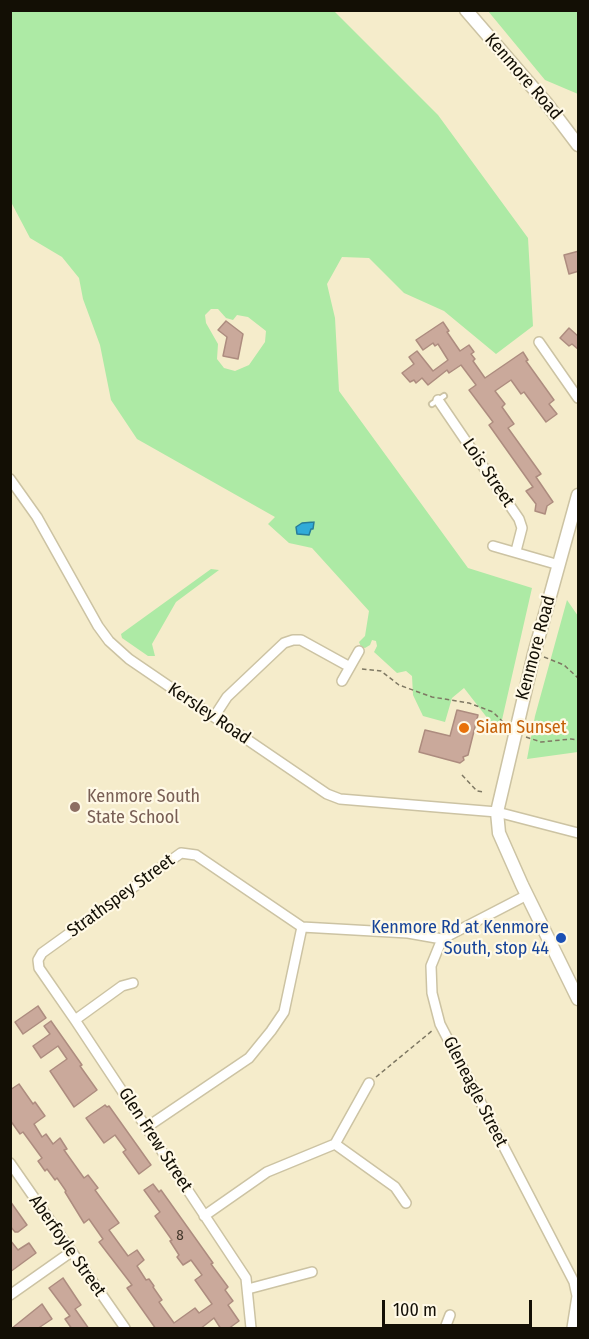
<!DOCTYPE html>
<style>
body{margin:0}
#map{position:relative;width:589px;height:1339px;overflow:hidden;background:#f5eccb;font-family:"Fira Sans Condensed",sans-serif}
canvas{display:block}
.frame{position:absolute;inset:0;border:12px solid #130f05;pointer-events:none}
.scale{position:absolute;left:382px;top:1300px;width:150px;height:27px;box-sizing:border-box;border:3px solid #130f05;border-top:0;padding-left:8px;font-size:18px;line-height:21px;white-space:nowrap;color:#130f05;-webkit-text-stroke:4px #fff9e6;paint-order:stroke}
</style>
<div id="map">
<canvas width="589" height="1339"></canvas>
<div class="frame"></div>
<div class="scale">100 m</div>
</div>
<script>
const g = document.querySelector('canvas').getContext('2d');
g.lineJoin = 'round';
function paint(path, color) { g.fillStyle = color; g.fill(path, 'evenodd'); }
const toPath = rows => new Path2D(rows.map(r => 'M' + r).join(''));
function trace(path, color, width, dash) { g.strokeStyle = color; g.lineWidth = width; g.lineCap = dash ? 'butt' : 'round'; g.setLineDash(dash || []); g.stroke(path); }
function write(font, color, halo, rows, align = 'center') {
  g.font = font + ' "Fira Sans Condensed",sans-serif'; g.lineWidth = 4.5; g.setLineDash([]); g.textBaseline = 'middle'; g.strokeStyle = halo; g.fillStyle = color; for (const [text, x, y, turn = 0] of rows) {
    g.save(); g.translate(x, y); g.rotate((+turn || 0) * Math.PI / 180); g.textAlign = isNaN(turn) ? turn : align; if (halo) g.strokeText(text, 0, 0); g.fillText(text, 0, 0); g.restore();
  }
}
paint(toPath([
 [11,11,334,11,438,115,528,238,533,326,496,354,444,311,404,293,369,258,342,257,327,284,335,318,339,391,468,568,532,588,499,733,464,688,452,698,445,722,423,716,413,695,412,676,406,671,397,673,374,652,377,646,376,641,372,640,370,645,365,648,361,647,359,642,365,636,369,611,312,548,289,543,268,524,275,517,137,439,111,400,100,345,83,299,79,278,62,257,30,238,11,202],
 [211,309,218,309,226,318,233,320,237,315,248,317,266,331,265,342,249,365,235,371,224,368,217,359,218,344,206,323,205,315],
 [488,11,578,11,578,94,545,80],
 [211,569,219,570,176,602,152,644,155,656,148,656,122,638,121,634],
 [567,600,578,616,578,752,527,759,535,716]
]), '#adeaa5');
const water = toPath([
 [314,522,313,529,311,529,309,535,297,534,296,527,302,523,314,522]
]);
paint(water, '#31abd9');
trace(water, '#287c99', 1.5);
const building = toPath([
 [579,251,579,271,569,274,564,255,579,251],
 [226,321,243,334,238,359,223,356,227,337,218,330,226,321],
 [443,322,449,331,447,332,460,351,469,345,474,352,471,354,475,359,473,361,485,378,523,352,528,360,526,361,554,400,549,404,557,414,546,422,524,392,521,394,511,380,495,391,505,404,502,407,514,424,508,428,541,474,536,477,553,502,547,506,545,514,535,511,536,504,526,491,533,487,489,425,493,422,469,390,476,385,461,365,449,373,447,370,428,385,422,378,416,383,414,380,410,382,402,373,414,364,409,357,417,351,433,371,448,360,438,344,435,346,433,343,423,350,416,340,443,322],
 [569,328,579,337,579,350,572,344,569,346,560,338,569,328],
 [457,710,478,715,468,755,463,757,464,760,460,763,419,752,425,730,450,736,457,710],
 [38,1006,46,1018,23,1034,15,1022,38,1006],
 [51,1021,82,1065,80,1066,97,1090,74,1107,50,1071,67,1059,58,1046,41,1058,33,1046,50,1034,44,1026,51,1021],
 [19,1084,33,1104,35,1102,45,1116,34,1124,42,1137,46,1134,53,1144,60,1138,67,1149,64,1150,84,1178,88,1175,98,1188,95,1190,119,1223,109,1230,128,1256,137,1250,144,1260,137,1266,146,1280,149,1279,154,1286,153,1287,162,1300,159,1302,174,1323,195,1308,199,1313,212,1304,195,1280,202,1275,191,1260,183,1265,177,1257,179,1255,170,1241,172,1240,155,1216,160,1212,144,1190,153,1184,159,1192,161,1190,213,1263,211,1264,228,1287,225,1290,233,1301,228,1305,239,1321,228,1329,221,1329,214,1318,200,1329,156,1329,127,1288,132,1285,99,1242,103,1239,89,1219,84,1223,65,1192,66,1191,57,1178,55,1180,47,1169,45,1171,38,1161,42,1158,23,1132,20,1134,10,1120,10,1090,19,1084],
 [105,1105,107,1107,109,1106,151,1165,139,1174,123,1152,126,1150,115,1135,104,1143,86,1118,105,1105],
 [10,1201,27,1225,18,1232,15,1232,10,1226,10,1201],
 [10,1240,18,1250,29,1243,36,1253,10,1272,10,1240],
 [63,1278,81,1305,75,1309,89,1329,72,1329,65,1319,70,1316,49,1288,63,1278],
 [42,1304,52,1319,37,1329,11,1329,42,1304]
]);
paint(building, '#caa99b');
trace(building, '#ad8c7f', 1.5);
const lane = toPath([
 [432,404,444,396]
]);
const street = toPath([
 [539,342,578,398],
 [438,400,519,519,522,528,516,551],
 [10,479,37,517,98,626,109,641,129,659,327,794,340,799,497,812,578,833],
 [493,546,559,565],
 [342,681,359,651],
 [214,717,227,697,284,643,293,640,301,640,350,667],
 [527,895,442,939,431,966,432,993,440,1024,574,1282,577,1296,572,1328],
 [75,1020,122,986,133,983],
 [147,1127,249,1058,271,1031,284,1012,302,927],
 [335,1144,369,1083],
 [10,1163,125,1328],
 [204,1216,267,1172,335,1144,395,1187,406,1203],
 [248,1289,312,1272],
 [10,1295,71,1252],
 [251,1328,246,1278,75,1020,39,968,38,960,42,953,181,853,196,855,302,927,408,933,442,939],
 [445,1328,450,1315]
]);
const secondary = toPath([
 [466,10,547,104,578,145],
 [578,495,534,654,497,812,499,833,522,885,578,999]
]);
trace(lane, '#ccc3a3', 8);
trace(street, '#ccc3a3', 12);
trace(secondary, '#ccc3a3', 15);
trace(toPath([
 [544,657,564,665,578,678],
 [362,669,381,671,399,685,432,697,469,703,493,712,505,724],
 [526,737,541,742,571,739,578,740],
 [462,775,477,791,483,792],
 [376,1077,433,1030]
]), '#7e7863', 1.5, [4.5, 3]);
trace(lane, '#fff', 4.5);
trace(street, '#fff', 9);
trace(secondary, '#fff', 12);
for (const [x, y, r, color] of [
 [464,728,6,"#e8710a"],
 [75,807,6,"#8d6e63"],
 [561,938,6,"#1a4fb4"]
]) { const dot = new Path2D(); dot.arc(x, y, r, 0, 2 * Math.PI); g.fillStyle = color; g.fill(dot); trace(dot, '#fff9e6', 2); }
write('15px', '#41362a', null, [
 ["8",180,1236]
]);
write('18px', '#130f05', '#fff9e6', [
 ["Kenmore Road",523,77,49],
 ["Lois Street",488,473,56],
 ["Kenmore Road",536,648,-75],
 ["Kersley Road",209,714,34],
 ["Strathspey Street",121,896,-36],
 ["Gleneagle Street",475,1092,63],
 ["Glen Frew Street",155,1140,57],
 ["Aberfoyle Street",67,1246,55]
]);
write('18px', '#c56008', '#fff9e6', [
 ["Siam Sunset",476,728]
], 'left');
write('18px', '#785e54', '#fff9e6', [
 ["Kenmore South",87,797],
 ["State School",87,818]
], 'left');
write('18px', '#164399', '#fff9e6', [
 ["Kenmore Rd at Kenmore",549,928],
 ["South, stop 44",549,949]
], 'right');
</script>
